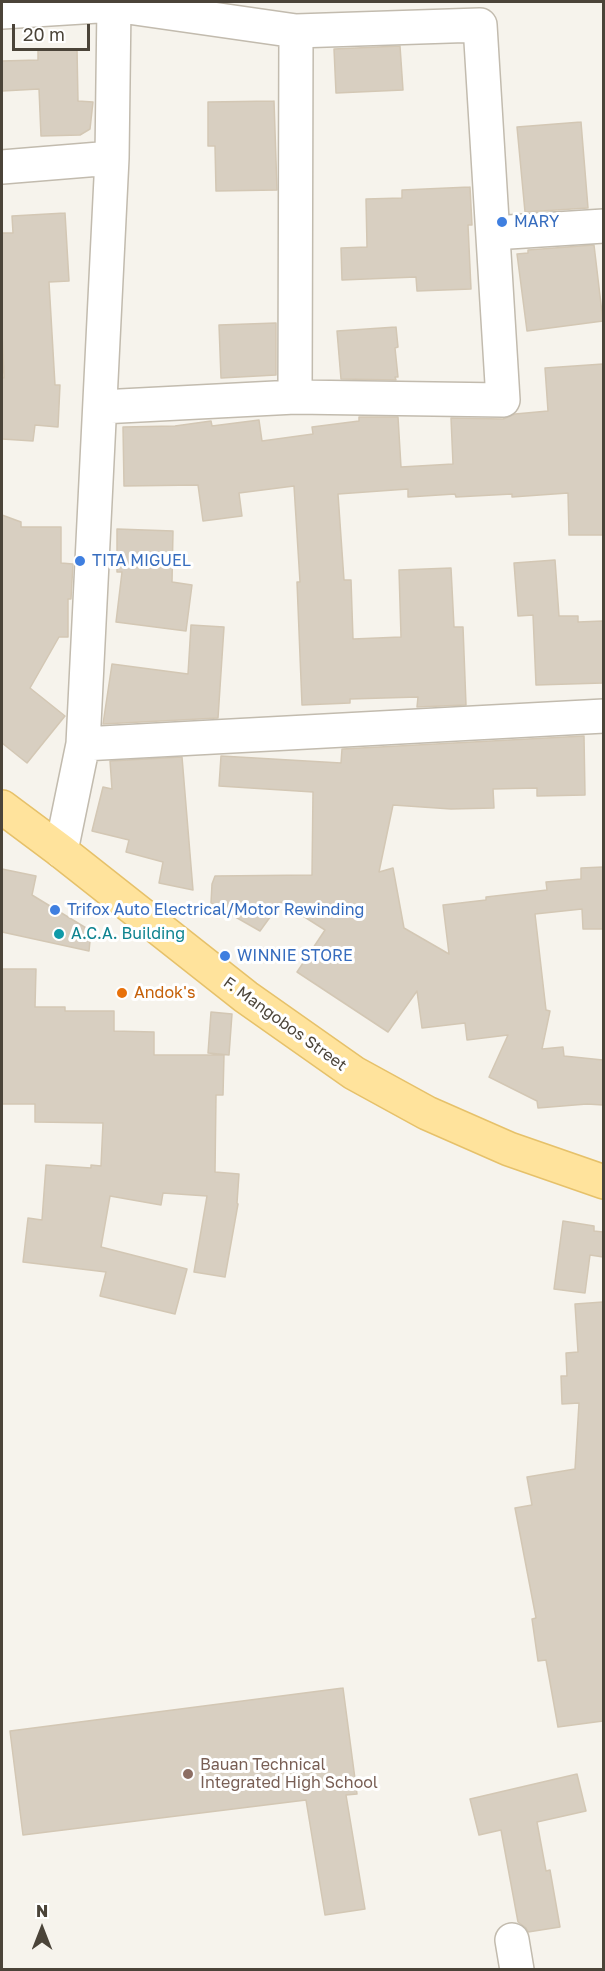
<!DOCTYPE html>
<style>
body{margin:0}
#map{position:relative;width:605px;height:1971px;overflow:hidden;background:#f6f3ec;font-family:"Golos Text",sans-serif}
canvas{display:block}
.frame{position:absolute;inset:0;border:3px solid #4b4439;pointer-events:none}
.north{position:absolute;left:12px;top:1899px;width:60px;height:60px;-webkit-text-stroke:4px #fff;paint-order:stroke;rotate:0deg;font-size:16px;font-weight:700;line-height:24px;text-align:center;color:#4b4439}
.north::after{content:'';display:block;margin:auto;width:21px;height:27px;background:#4b4439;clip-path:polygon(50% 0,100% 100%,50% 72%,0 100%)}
.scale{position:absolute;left:12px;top:24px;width:78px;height:27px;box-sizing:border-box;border:3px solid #4b4439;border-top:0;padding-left:8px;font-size:18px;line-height:21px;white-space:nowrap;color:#4b4439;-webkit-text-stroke:4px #fff;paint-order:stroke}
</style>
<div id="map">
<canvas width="605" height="1971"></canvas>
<div class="frame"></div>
<div class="north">N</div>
<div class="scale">20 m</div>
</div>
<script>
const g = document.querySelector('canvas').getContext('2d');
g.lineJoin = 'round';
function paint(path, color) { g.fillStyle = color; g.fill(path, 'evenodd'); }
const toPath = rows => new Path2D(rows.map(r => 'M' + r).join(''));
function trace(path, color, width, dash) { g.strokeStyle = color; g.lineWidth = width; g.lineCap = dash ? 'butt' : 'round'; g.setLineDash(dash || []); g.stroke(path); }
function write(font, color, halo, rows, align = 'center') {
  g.font = font + ' "Golos Text",sans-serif'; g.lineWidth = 6; g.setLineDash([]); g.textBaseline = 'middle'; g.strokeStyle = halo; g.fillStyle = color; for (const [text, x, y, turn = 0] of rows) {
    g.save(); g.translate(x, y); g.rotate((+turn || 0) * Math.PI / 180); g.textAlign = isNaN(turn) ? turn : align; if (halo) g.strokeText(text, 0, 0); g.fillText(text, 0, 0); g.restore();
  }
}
const building = toPath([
 [400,46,403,90,336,93,334,49,400,46],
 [77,49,78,101,93,102,90,129,80,135,41,136,39,89,2,91,2,61,38,60,38,50,77,49],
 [274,101,277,190,216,191,215,146,208,146,208,102,274,101],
 [581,122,588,208,525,212,517,127,581,122],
 [470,187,472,225,468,225,471,289,417,291,416,277,342,280,341,248,367,247,366,199,402,198,402,190,470,187],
 [65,213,69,281,49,282,55,385,60,385,58,427,35,425,33,441,2,439,2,377,4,378,2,332,2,233,13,233,12,216,65,213],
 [594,245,603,321,527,331,517,254,528,253,528,250,594,245],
 [276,323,276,375,221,378,219,325,276,323],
 [396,327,398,347,395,348,398,377,395,377,396,380,341,379,337,331,396,327],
 [603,364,603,535,569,535,568,493,512,497,512,494,456,497,455,494,408,497,408,489,338,494,344,580,351,580,353,639,401,637,399,570,451,568,454,627,463,627,466,705,417,707,418,697,350,699,350,703,302,705,297,582,300,582,294,486,239,493,242,516,203,521,198,485,124,486,123,427,175,426,211,421,212,426,259,420,262,441,313,434,312,427,359,421,359,417,398,417,401,467,453,464,451,418,503,419,515,414,548,411,545,368,603,364],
 [2,515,21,522,21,527,61,527,61,563,73,564,71,599,68,599,68,637,59,637,30,688,65,716,27,763,2,743,2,515],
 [117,529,173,531,172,582,192,585,186,631,116,622,122,572,117,572,117,529],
 [555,560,559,616,578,616,578,622,603,621,603,683,536,685,533,615,518,616,514,563,555,560],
 [191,625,224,627,218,718,103,724,112,664,188,674,191,625],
 [584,736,585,795,537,796,537,788,493,789,494,808,451,809,393,805,379,872,393,868,404,928,449,954,443,905,486,900,486,897,547,890,546,882,581,879,581,868,603,867,603,929,583,929,582,909,535,914,546,1010,550,1011,542,1049,563,1047,564,1056,603,1060,603,1105,587,1104,538,1108,537,1101,489,1077,508,1035,467,1040,465,1023,422,1028,417,991,388,1032,297,972,325,930,281,902,260,931,211,903,212,884,215,876,312,875,313,792,219,786,221,756,341,763,342,749,584,736],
 [182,757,193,890,159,883,163,862,126,852,129,840,92,831,103,787,112,789,110,761,182,757],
 [2,869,36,876,32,895,91,931,89,951,2,932,2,869],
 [2,969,36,969,35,1007,65,1007,65,1011,114,1011,114,1031,154,1032,154,1055,224,1055,223,1095,216,1095,215,1172,239,1174,237,1203,238,1204,225,1277,194,1272,207,1196,163,1193,161,1205,110,1196,101,1247,187,1269,175,1314,100,1296,106,1272,23,1262,28,1218,42,1220,46,1165,91,1168,91,1165,101,1166,103,1123,35,1122,35,1104,2,1104,2,969],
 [211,1012,232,1014,229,1055,208,1053,211,1012],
 [563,1221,594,1226,594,1231,603,1232,603,1257,590,1255,585,1293,554,1289,563,1221],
 [603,1302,603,1721,558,1727,546,1660,538,1661,532,1619,536,1618,515,1508,532,1505,527,1477,575,1469,579,1403,562,1404,561,1376,567,1376,566,1353,578,1352,575,1304,603,1302],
 [343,1688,357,1794,346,1795,365,1909,325,1915,306,1800,23,1835,10,1731,343,1688],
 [577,1774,586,1811,537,1822,546,1871,550,1870,560,1927,528,1932,526,1928,518,1922,501,1830,479,1835,470,1799,577,1774]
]);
paint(building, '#d8cfc1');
trace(building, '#d3c7b4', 1.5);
const minor = toPath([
 [2,12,114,5,296,31,480,25,503,400,295,397,101,407],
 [2,167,112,158],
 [493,233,604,226],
 [295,397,296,31],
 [83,744,604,716],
 [61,851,83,744,112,158,114,5],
 [512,1940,517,1970]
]);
const major = toPath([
 [2,807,61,851,246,997,354,1073,427,1113,509,1149,604,1182]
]);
trace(minor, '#c2bbae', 36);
trace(major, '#e6c16a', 36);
trace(minor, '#fff', 33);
trace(major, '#ffe39c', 33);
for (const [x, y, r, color] of [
 [502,222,6,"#3f7fe0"],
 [80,561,6,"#3f7fe0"],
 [55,910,6,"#3f7fe0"],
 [59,934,6,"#0f9aa8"],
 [225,956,6,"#3f7fe0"],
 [122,993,6,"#e8710a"],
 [188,1774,6,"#8d6e63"]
]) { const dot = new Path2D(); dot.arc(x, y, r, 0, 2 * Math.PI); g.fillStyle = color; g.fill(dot); trace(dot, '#fff', 2); }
write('16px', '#366cbe', '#fff', [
 ["MARY",514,222],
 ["TITA MIGUEL",92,561],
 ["Trifox Auto Electrical/Motor Rewinding",67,910],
 ["WINNIE STORE",237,956]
], 'left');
write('16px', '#0d838f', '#fff', [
 ["A.C.A. Building",71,934]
], 'left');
write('16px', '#c56008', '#fff', [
 ["Andok's",134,993]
], 'left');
write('16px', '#4b4439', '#fff', [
 ["F. Mangobos Street",285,1024,36]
]);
write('16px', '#785e54', '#fff', [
 ["Bauan Technical",200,1765],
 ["Integrated High School",200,1783]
], 'left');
</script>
